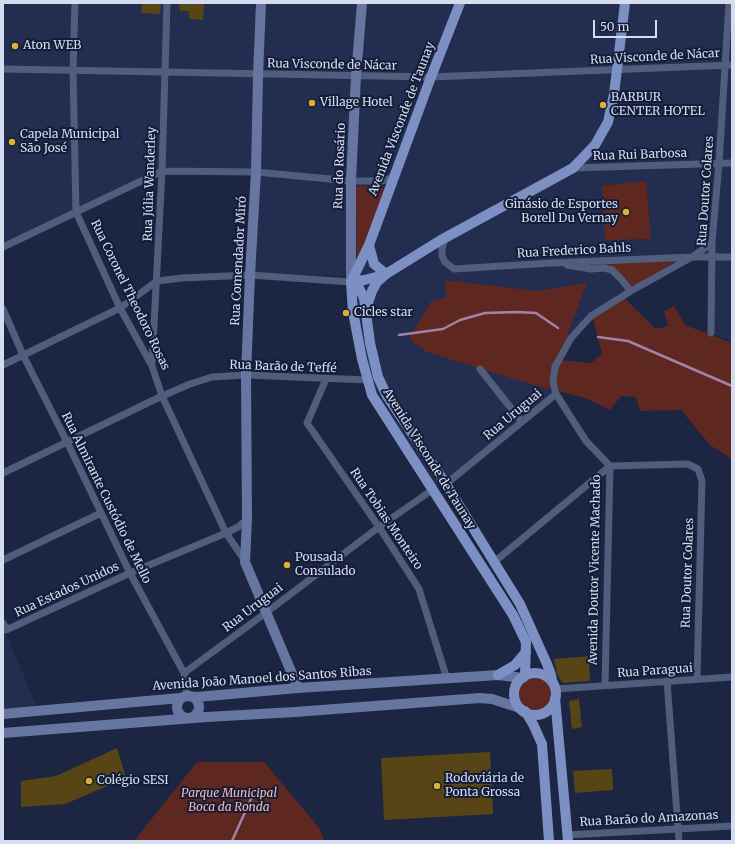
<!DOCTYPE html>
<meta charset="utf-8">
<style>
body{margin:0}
#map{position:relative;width:735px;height:844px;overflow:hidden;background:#1c2642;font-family:Merriweather,serif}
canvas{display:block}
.frame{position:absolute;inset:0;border:4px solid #d5dcef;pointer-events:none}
.scale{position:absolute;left:593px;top:20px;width:64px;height:18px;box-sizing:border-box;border:2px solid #d5dcef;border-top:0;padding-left:5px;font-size:12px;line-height:14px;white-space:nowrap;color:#d5dcef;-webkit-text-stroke:3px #131c38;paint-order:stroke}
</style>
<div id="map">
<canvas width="735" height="844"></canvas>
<div class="frame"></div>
<div class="scale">50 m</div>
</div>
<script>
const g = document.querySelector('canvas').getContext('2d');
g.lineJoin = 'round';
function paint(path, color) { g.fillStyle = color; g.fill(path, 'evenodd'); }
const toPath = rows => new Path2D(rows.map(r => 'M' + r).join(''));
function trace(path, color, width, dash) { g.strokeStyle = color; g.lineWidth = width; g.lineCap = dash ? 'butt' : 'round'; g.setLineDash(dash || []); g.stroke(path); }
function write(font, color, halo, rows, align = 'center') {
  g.font = font + ' Merriweather,serif'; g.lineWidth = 4; g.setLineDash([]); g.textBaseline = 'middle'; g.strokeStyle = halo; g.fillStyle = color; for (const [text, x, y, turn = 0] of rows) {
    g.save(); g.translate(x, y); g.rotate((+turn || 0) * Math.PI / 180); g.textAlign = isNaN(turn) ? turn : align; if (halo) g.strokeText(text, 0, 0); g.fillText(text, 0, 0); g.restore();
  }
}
paint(toPath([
 [3,3,732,3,732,342,712,333,708,255,690,253,591,315,558,361,555,394,446,484,432,488,372,394,351,276,251,273,256,173,162,173,3,250],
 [3,631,5,631,38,710,3,713]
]), '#222d50');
paint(toPath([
 [646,181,651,239,605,240,602,186],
 [356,186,385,188,369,234,357,260],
 [677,260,635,286,633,286,628,283,621,274,588,266,587,263],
 [445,280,536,291,587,283,558,360,591,363,602,354,593,318,625,299,656,329,668,326,664,311,674,306,685,325,732,343,732,459,710,445,681,410,640,411,636,397,621,396,610,410,585,398,534,385,427,352,409,339,431,301,446,298],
 '519 694a16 16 0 1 1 32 0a16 16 0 1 1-32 0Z',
 [197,762,264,762,320,829,324,841,134,841]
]), '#5e2720');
trace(toPath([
 [399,335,443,329,460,320,485,313,517,312,536,313,558,328],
 [598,337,628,341,732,386],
 [232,841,251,799]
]), '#a183a8', 2.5);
paint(toPath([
 [142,3,161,3,160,14,141,13],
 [179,3,204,3,203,20,189,19,189,11,180,11],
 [591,656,589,668,590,681,563,683,557,674,554,659],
 [579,699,582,727,572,729,569,701],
 [117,748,126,778,65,804,21,807,21,781,56,776],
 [490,752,493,814,384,820,381,758],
 [612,769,613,790,575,793,573,771]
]), '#574515');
trace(toPath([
 [75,3,73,70,76,212,120,308,152,366,162,396,226,533,245,561],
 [3,69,431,77,732,65],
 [573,168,732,163],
 [445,238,442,249,442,256,445,262,454,269,551,263,692,257,732,257],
 [3,247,162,171,256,172,351,181,382,181,394,177],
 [567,265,591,269,604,268,612,270,621,279,631,291],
 [3,309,23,355,67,442,130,573,184,673,187,696],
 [711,333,712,243,719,163,729,3],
 [152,364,162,171,167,3],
 [3,365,120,308,157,281,182,278,250,275,351,282],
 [480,369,522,422],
 [326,379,307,423,379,527,419,589,447,679],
 [3,473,162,396,190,384,212,377,246,375,368,380],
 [446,484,556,394],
 [3,560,101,513],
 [493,563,610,466,688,464,698,469,702,481,697,679],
 [3,623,6,630,130,573,226,533,238,527,247,519],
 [184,673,267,612,379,527,432,490],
 [667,681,679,841],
 [605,685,610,466,586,441,556,394,553,382,555,367,571,338,591,316,631,291,692,257,712,243],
 [556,689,732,677],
 [567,835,732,826]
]), '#515d7d', 7);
trace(toPath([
 [261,3,258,75,256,172,250,275,246,375,247,519,245,562,298,688],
 [351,282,351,181,356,76,362,3],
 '177 707a11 11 0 1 1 22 0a11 11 0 1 1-22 0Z',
 [3,714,180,698,187,696,197,697,298,688,498,675,523,678],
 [3,733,207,717,295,712,480,698,492,699,520,708]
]), '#6776a0', 10);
trace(toPath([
 [460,3,431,77,369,245,351,282,353,312,362,359,372,395,513,615,526,642,525,676],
 [369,245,374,264,386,274],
 [351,282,359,288,364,298,370,343,378,377,387,396,446,484,520,604,547,664,551,675,552,681],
 [351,282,364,280,384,275],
 [367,306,372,291,377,282,386,274,441,240,573,168,595,145,608,122,614,94,625,3],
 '514 694a21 21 0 1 1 42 0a21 21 0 1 1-42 0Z',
 [498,675,515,665,526,652],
 [555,698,568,841],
 [525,711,533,724,542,744,549,841]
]), '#7d90c3', 10);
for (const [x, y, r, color] of [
 [15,46,4,"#ddb133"],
 [312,103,4,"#ddb133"],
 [603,105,4,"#ddb133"],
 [12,142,4,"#ddb133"],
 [626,212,4,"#ddb133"],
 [346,313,4,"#ddb133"],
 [287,565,4,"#ddb133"],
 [89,781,4,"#ddb133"],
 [437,786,4,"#ddb133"]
]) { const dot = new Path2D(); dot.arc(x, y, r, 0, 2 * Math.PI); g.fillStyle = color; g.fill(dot); trace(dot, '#131c38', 1.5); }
write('12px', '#d5dcef', '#131c38', [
 ["Aton WEB",23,46],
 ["BARBUR",611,98],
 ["CENTER HOTEL",611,112],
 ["Village Hotel",320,103],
 ["Capela Municipal",20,135],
 ["São José",20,149],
 ["Ginásio de Esportes",618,205,"right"],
 ["Borell Du Vernay",618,219,"right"],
 ["Cicles star",354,313],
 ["Pousada",295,558],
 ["Consulado",295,572],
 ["Rodoviária de",445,779],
 ["Ponta Grossa",445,793],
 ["Colégio SESI",97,781]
], 'left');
write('12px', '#d5dcef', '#131c38', [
 ["Rua Visconde de Nácar",655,57,-3],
 ["Rua Visconde de Nácar",332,65,1],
 ["Avenida Visconde de Taunay",402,119,-69],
 ["Rua Rui Barbosa",640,155,-2],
 ["Rua do Rosário",340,166,-88],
 ["Rua Júlia Wanderley",150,184,-88],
 ["Rua Doutor Colares",706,191,-86],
 ["Rua Frederico Bahls",574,251,-3],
 ["Rua Comendador Miró",239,261,-87],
 ["Rua Coronel Theodoro Rosas",130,295,64],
 ["Rua Barão de Teffé",283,367,2],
 ["Rua Uruguai",513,415,-40],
 ["Avenida Visconde de Taunay",429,459,58],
 ["Rua Almirante Custódio de Mello",106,498,64],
 ["Rua Tobias Monteiro",386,519,56],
 ["Avenida Doutor Vicente Machado",595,570,-89],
 ["Rua Doutor Colares",688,573,-88],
 ["Rua Estados Unidos",67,590,-25],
 ["Rua Uruguai",253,608,-37],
 ["Rua Paraguai",655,671,-4],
 ["Avenida João Manoel dos Santos Ribas",262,679,-4],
 ["Rua Barão do Amazonas",649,819,-3]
]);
write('italic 12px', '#f6bbb2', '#131c38', [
 ["Parque Municipal",229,794],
 ["Boca da Ronda",229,808]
]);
</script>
